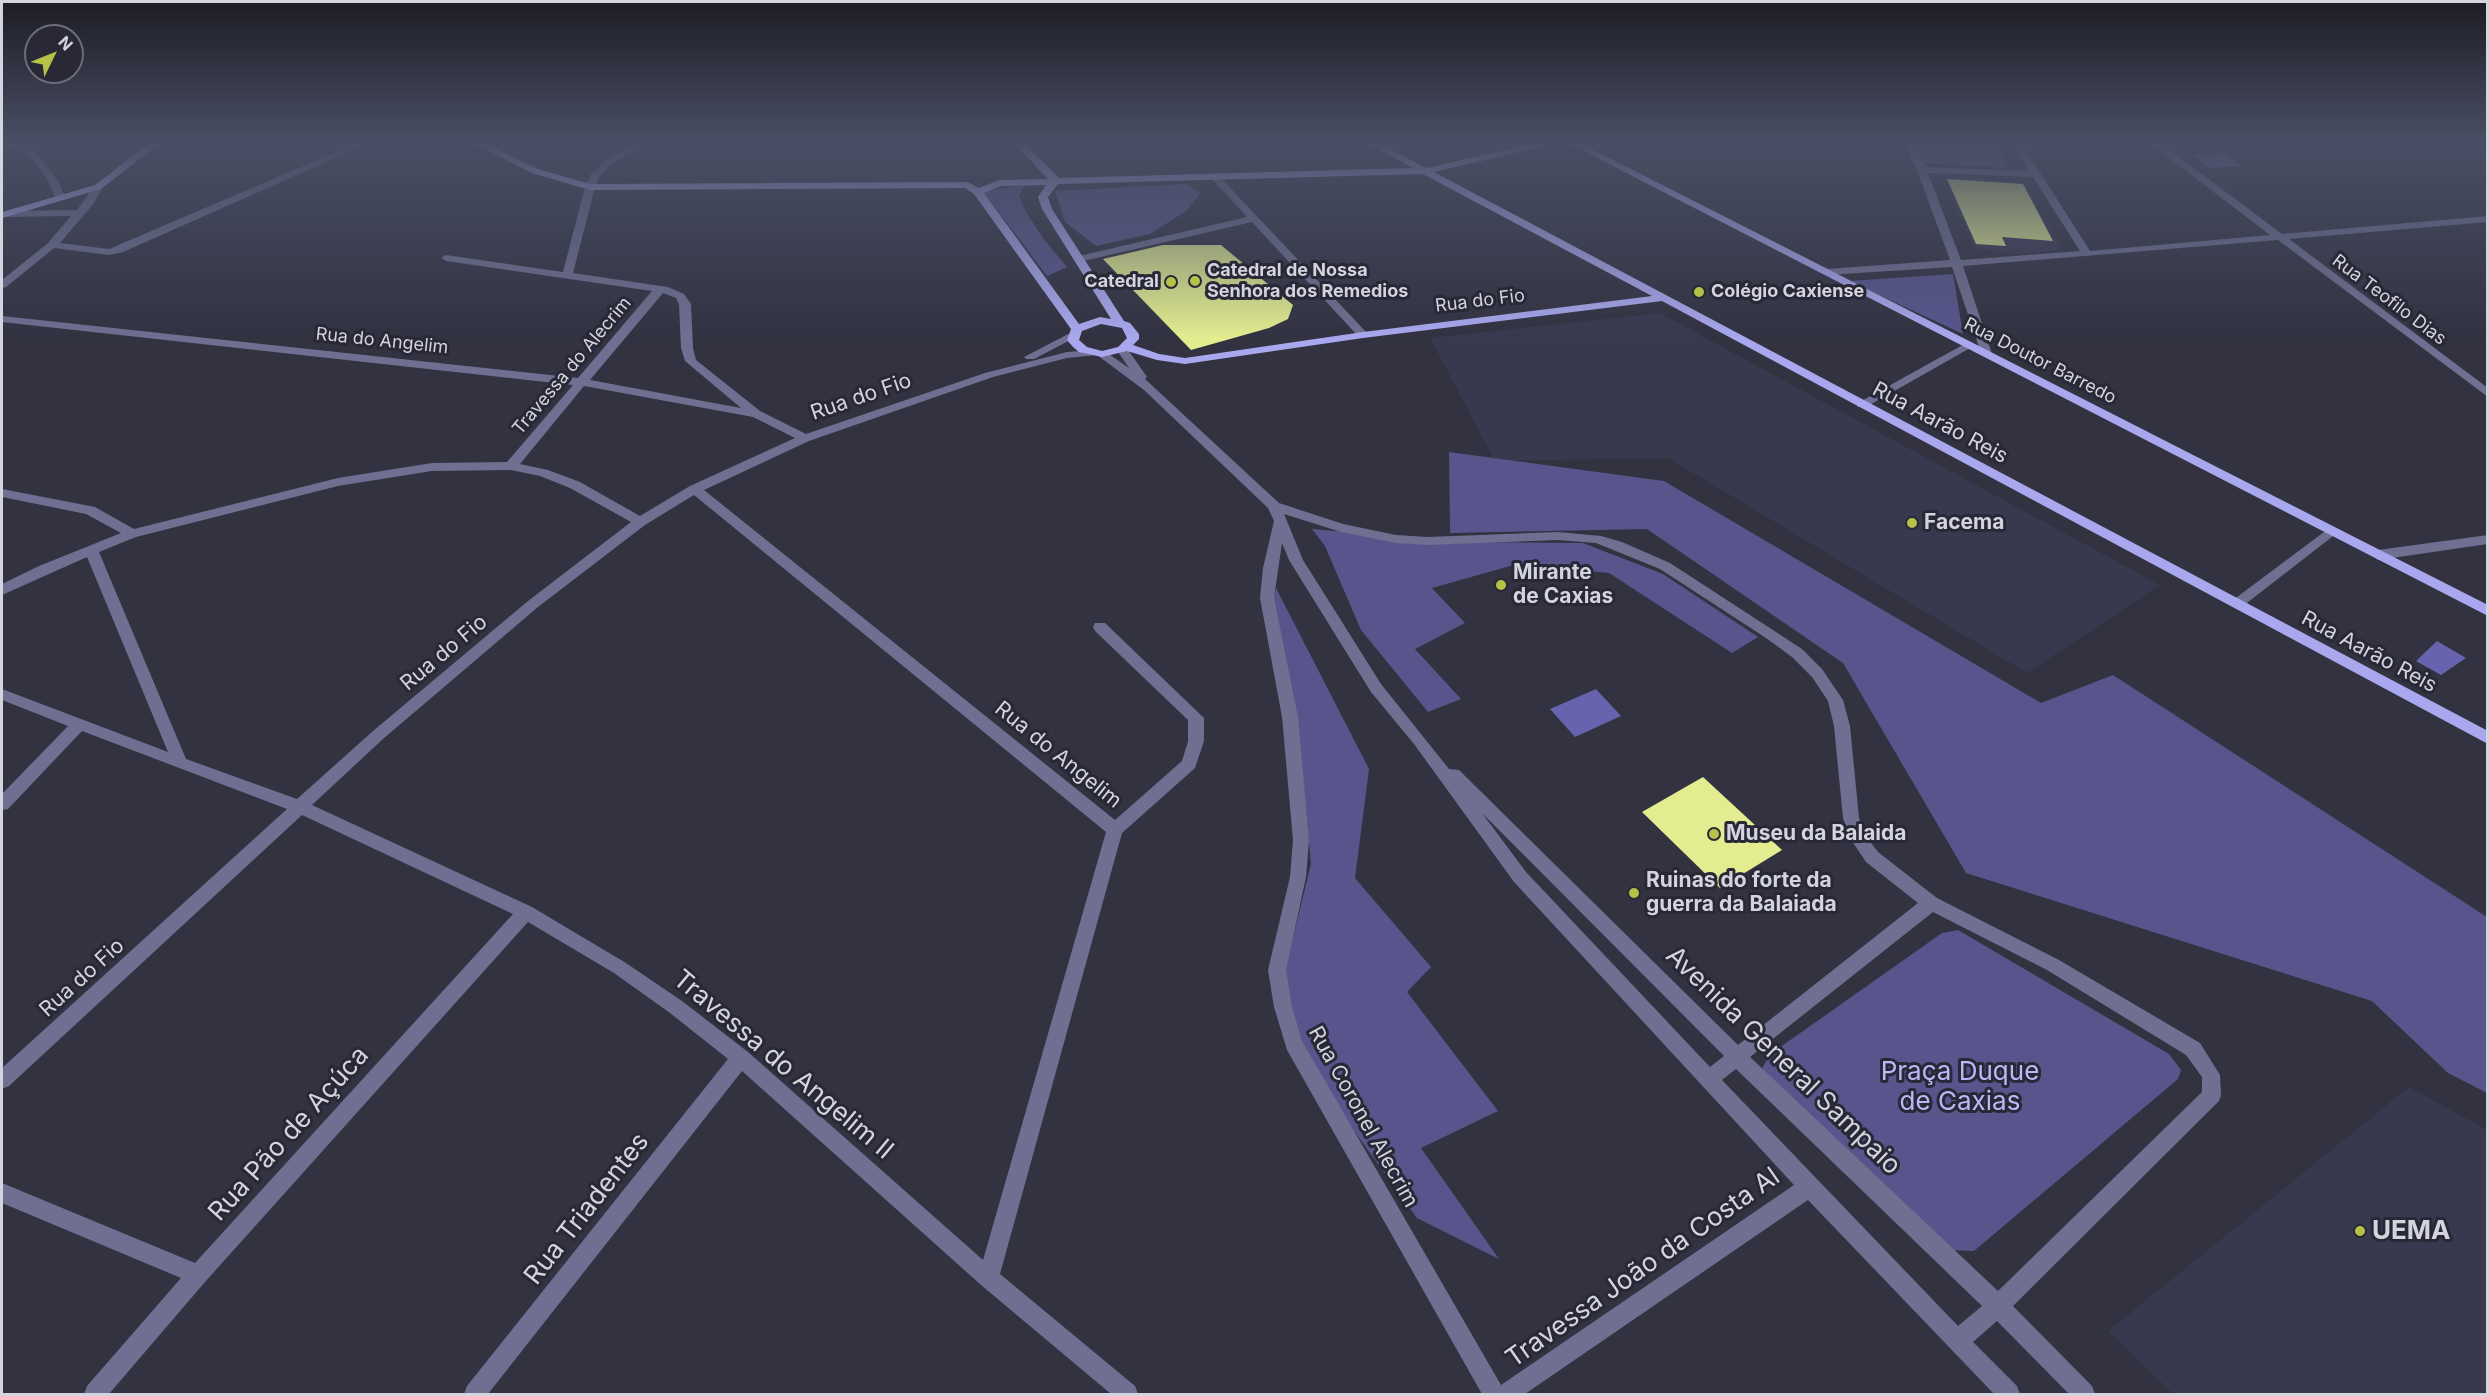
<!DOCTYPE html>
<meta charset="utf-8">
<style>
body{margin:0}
#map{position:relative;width:2489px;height:1396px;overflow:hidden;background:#323241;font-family:Inter,sans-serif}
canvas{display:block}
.frame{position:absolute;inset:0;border:3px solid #d3d4dd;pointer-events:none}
.north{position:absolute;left:24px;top:24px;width:60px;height:60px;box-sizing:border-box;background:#282837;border:2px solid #6c6d79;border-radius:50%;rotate:47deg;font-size:16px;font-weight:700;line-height:24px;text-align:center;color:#d3d4dd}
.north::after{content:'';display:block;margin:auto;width:21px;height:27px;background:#b6c148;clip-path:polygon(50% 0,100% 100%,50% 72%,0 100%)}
</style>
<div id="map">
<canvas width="2489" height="1396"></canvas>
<div class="frame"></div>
<div class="north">N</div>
</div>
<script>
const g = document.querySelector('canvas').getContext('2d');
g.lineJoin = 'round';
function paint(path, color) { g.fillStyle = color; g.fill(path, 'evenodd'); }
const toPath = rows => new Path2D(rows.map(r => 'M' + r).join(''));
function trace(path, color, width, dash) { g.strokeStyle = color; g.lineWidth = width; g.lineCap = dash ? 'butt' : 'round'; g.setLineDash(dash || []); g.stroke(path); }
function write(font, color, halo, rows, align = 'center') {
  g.font = font + ' Inter,sans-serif'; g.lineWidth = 6; g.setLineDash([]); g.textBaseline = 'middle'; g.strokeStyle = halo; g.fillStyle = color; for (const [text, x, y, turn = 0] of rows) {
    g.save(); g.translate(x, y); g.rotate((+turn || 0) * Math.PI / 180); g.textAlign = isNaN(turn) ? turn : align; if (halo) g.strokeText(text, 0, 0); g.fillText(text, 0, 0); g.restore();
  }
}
paint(toPath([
 [1942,176,2024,181,2060,248,2054,251,2017,254,1980,249,1973,245],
 [1660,313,2160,585,2027,673,1668,458,1495,461,1430,338],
 [2409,1087,2487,1130,2487,1394,2173,1394,2108,1331]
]), '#38384e');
paint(toPath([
 [1913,144,1996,144,2009,168,1923,163],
 [1187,184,1200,193,1186,211,1150,234,1096,246,1065,222,1055,191],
 [1025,185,1019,196,1026,212,1045,241,1067,267,1047,276,983,191],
 [1953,274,1963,334,1849,281],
 [1449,452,1664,481,2041,703,2113,675,2487,917,2487,1093,2448,1073,2372,1001,1966,873,1843,663,1647,529,1450,533],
 [1312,529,1459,542,1583,543,1663,574,1758,637,1732,653,1609,573,1517,564,1432,588,1465,623,1415,649,1461,699,1428,712,1361,630,1325,546],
 [1276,588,1369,769,1355,878,1431,967,1407,992,1498,1111,1421,1148,1499,1259,1417,1218,1297,1052,1284,974,1311,864,1297,716,1267,627],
 [1958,930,2169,1054,2181,1070,2178,1079,1974,1251,1945,1250,1762,1069,1769,1055,1942,933]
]), '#57558c');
paint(toPath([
 [2223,153,2241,166,2209,168,2193,154],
 [2437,641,2466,658,2441,675,2416,661],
 [1596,689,1621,716,1575,737,1550,709]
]), '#6763af');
paint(toPath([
 [1947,179,2023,184,2053,241,2002,237,2006,246,1976,244],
 [1163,245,1221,245,1293,305,1288,319,1269,328,1191,350,1103,259],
 [1703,777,1782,850,1720,888,1642,812]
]), '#e3ed8f');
paint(toPath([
 [6,144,25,144,35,151,59,182,65,198,64,200,56,200,49,182,29,155,6,144],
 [355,144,367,144,123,252,109,255,54,248,6,287,2,288,2,280,48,243,71,216,3,217,2,211,77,210,95,185,101,185,103,187,94,203,60,243,109,249,355,144],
 [634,144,645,144,611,165,600,175,595,187,573,273,668,287,684,294,691,304,693,348,696,360,760,411,806,434,985,373,1067,352,1092,350,1097,352,1106,352,1129,368,1116,349,1122,346,1126,347,1147,377,1145,379,1279,503,1343,524,1396,535,1428,537,1558,532,1601,536,1622,542,1670,563,1802,649,1822,669,1843,700,1850,726,1859,818,1865,835,1878,852,1937,898,2059,960,2200,1043,2220,1075,2221,1095,2219,1101,2013,1306,2092,1386,2095,1394,2069,1394,1997,1321,1973,1342,2017,1386,2020,1394,1994,1394,1808,1200,1525,1394,1482,1394,1287,1050,1274,1007,1268,970,1290,877,1293,840,1282,717,1260,598,1263,568,1274,521,1268,508,1144,390,1097,355,1067,358,993,377,809,441,704,490,1115,820,1182,761,1188,741,1188,720,1095,631,1093,627,1095,623,1105,623,1204,718,1204,741,1195,768,1122,833,1000,1274,1135,1386,1138,1394,1111,1394,981,1285,742,1071,488,1394,464,1394,467,1386,728,1059,670,1013,614,973,528,922,205,1282,109,1394,84,1394,87,1386,181,1278,2,1203,2,1183,195,1263,513,914,302,815,9,1086,2,1089,2,1068,287,809,82,731,8,809,2,810,2,794,68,726,2,700,2,689,168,752,87,557,2,595,2,584,39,566,121,533,86,514,2,497,2,489,95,507,134,529,338,478,432,463,507,462,573,385,2,322,2,316,578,378,652,291,446,261,441,258,446,255,563,272,585,187,591,174,605,161,634,144],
 [663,293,676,298,679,304,681,348,685,361,741,408,590,380,663,293],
 [584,386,753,417,795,438,690,486,640,516,580,482,548,470,520,464,584,386],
 [511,470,540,476,570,488,631,522,528,601,373,731,297,799,186,759,99,552,136,537,338,486,432,471,511,470],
 [694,495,1106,832,983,1260,748,1052,682,1001,626,963,532,907,312,805,383,739,538,607,645,525,694,495],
 [1284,514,1341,532,1396,543,1428,545,1558,540,1596,543,1660,569,1766,638,1792,657,1812,677,1828,701,1834,726,1843,818,1850,838,1866,862,1918,903,1738,1045,1459,770,1449,769,1381,684,1303,560,1284,514],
 [1282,543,1289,560,1371,692,1414,744,1514,882,1794,1185,1501,1385,1302,1041,1292,1007,1286,970,1306,877,1309,840,1298,717,1274,598,1282,543],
 [1482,813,1724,1056,1710,1067,1526,872,1482,813],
 [1933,912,2047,970,2186,1055,2202,1077,2202,1092,1998,1291,1750,1057,1933,912],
 [1736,1069,1982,1306,1958,1326,1722,1080,1736,1069],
 [1904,144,1914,144,1925,167,2029,171,2012,144,2022,144,2090,251,2270,235,2151,144,2162,144,2282,234,2488,216,2488,222,2289,239,2488,388,2488,397,2278,240,1963,266,1992,354,1990,356,1982,356,1952,267,1827,275,1822,272,1827,269,1950,260,1917,170,1904,144],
 [1928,173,2033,177,2080,251,1961,260,1928,173],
 [1216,175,1219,176,1367,333,1367,337,1359,337,1252,222,1079,262,1074,259,1079,256,1247,217,1213,180,1211,178,1216,175],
 [1074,331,1080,334,1078,336,1034,359,1026,359,1024,357,1074,331],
 [1968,342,1974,345,1972,347,1866,407,1858,407,1856,404,1968,342],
 [2332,526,2339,530,2337,533,2243,606,2233,606,2231,603,2233,600,2332,526],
 [2488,535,2488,544,2378,560,2371,555,2378,550,2488,535]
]), '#6f6f91');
paint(toPath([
 [148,144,159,144,101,189,2,218,2,212,95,185,148,144],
 [474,144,486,144,538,169,590,184,967,182,979,188,999,180,1048,179,1015,144,1025,144,1059,178,1413,168,1369,144,1381,144,1426,168,1531,144,1547,144,1545,146,1434,172,2488,731,2488,744,1662,301,1363,338,1185,364,1157,360,1127,351,1102,357,1079,352,1073,347,1067,340,1071,329,974,194,965,188,590,190,532,173,474,144],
 [1423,174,1652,296,1363,332,1185,358,1159,354,1133,345,1139,339,1139,334,1130,323,1124,321,1052,209,1048,197,1058,184,1423,174],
 [1046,185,1038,197,1042,209,1111,319,1100,317,1079,324,984,193,1001,186,1046,185],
 [1101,324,1122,328,1127,338,1118,347,1102,351,1087,347,1079,340,1082,331,1101,324],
 [1570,144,1582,144,2488,605,2488,616,1570,144]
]), '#a9a8ee');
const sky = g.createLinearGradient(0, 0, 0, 339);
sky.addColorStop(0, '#1c1c24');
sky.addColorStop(0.42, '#494f65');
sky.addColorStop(1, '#494f6500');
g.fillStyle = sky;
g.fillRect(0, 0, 2489, 339);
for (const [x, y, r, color] of [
 [1195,281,6,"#b6c148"],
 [1171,282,6,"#b6c148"],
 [1699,292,6,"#b6c148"],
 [1912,523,6,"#b6c148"],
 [1501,585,6,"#b6c148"],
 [1714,834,6,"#b6c148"],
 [1634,893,6,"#b6c148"],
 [2360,1231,6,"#b6c148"]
]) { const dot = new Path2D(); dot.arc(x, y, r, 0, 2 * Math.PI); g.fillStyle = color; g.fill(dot); trace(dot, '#282837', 2); }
write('bold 18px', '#d3d4dd', '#282837', [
 ["Catedral de Nossa",1207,271],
 ["Senhora dos Remedios",1207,292],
 ["Catedral",1159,282,"right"],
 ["Colégio Caxiense",1711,292]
], 'left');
write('18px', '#d3d4dd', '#282837', [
 ["Rua Teofilo Dias",2389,300,37],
 ["Rua do Fio",1480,301,-7],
 ["Rua do Angelim",382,341,6],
 ["Rua Doutor Barredo",2040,361,27],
 ["Travessa do Alecrim",572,366,-50]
]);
write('21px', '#d3d4dd', '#282837', [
 ["Rua do Fio",861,397,-19],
 ["Rua Aarão Reis",1940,423,28],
 ["Rua Aarão Reis",2369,652,28],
 ["Rua do Fio",444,653,-40],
 ["Rua do Angelim",1058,755,39],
 ["Rua do Fio",82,978,-42],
 ["Rua Coronel Alecrim",1363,1117,61]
]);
write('bold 21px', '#d3d4dd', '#282837', [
 ["Facema",1924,523],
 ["Mirante",1513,573],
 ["de Caxias",1513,597],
 ["Museu da Balaida",1726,834],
 ["Ruinas do forte da",1646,881],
 ["guerra da Balaiada",1646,905]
], 'left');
write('26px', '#d3d4dd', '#282837', [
 ["Avenida General Sampaio",1783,1061,44],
 ["Travessa do Angelim II",783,1065,40],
 ["Rua Pão de Açúca",289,1134,-48],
 ["Rua Triadentes",587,1209,-52],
 ["Travessa João da Costa Al",1643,1268,-35]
]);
write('26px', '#b9b9f8', '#282837', [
 ["Praça Duque",1960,1072],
 ["de Caxias",1960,1102]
]);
write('bold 26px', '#d3d4dd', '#282837', [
 ["UEMA",2372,1231]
], 'left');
</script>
